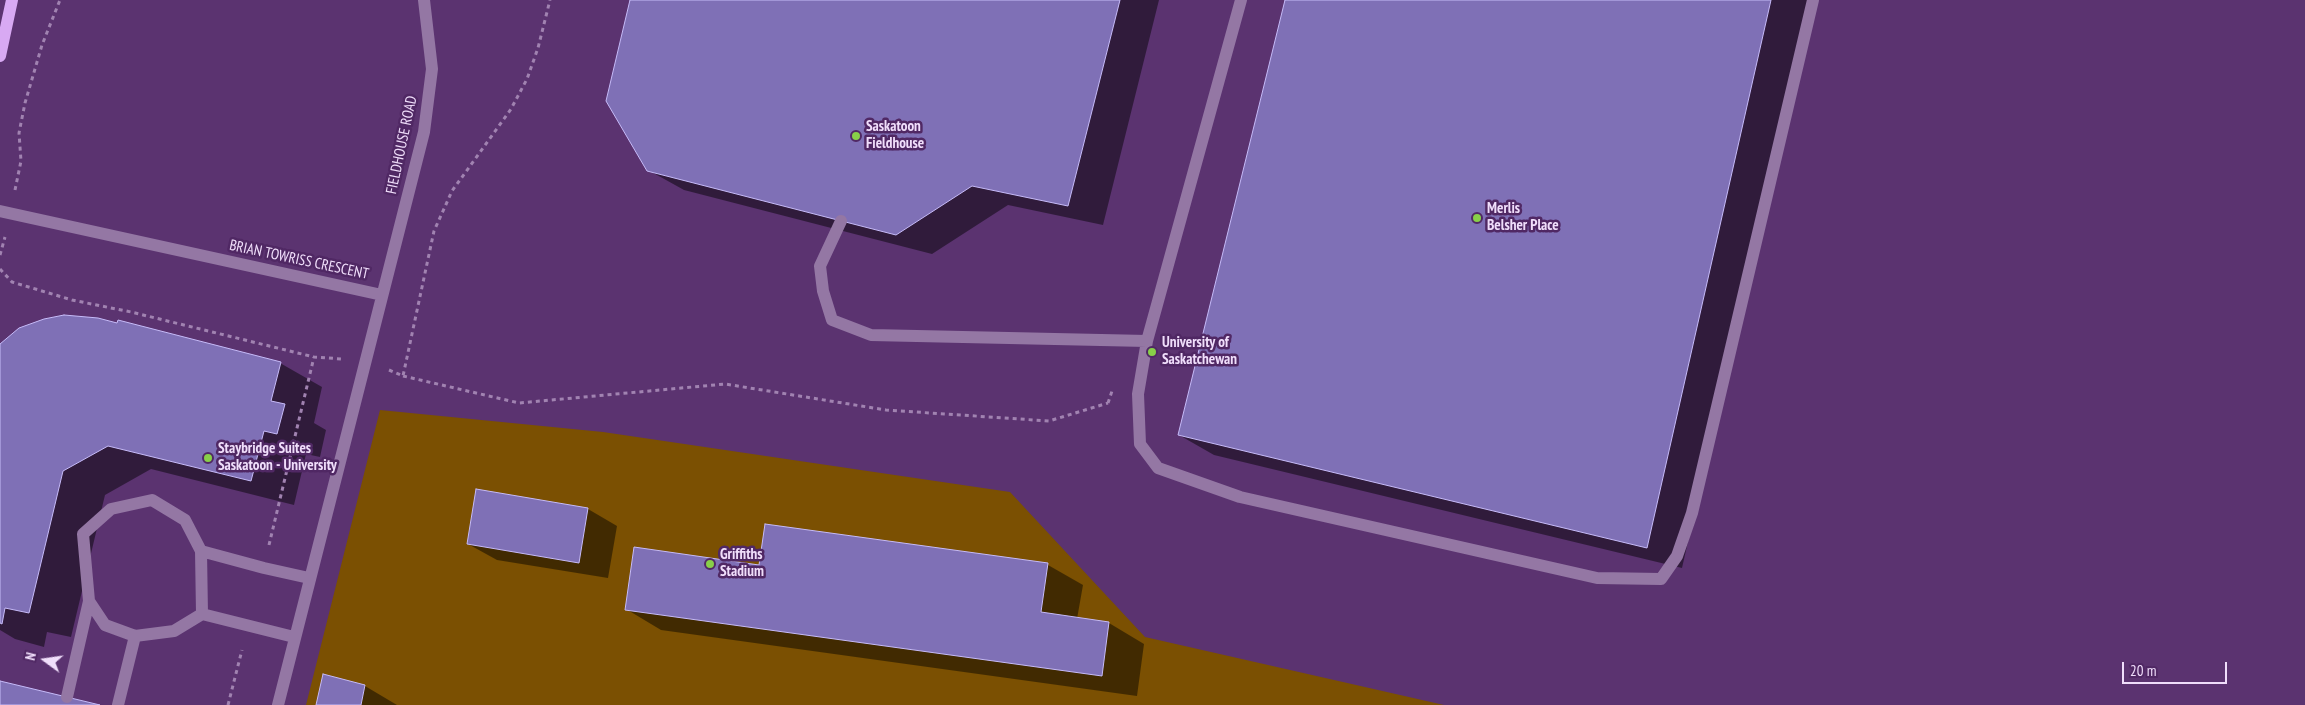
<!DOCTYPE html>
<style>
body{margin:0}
#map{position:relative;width:2305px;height:705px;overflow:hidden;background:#5b3370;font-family:"PT Sans Narrow",sans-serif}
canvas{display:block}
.north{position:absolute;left:20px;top:635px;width:50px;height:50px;-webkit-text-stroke:4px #502864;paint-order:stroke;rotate:284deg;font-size:14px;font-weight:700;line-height:20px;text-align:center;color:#f0defb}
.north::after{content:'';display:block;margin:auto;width:18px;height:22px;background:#f0defb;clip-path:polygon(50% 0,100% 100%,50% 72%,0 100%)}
.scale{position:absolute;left:2122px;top:662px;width:105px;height:22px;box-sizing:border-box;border:2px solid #f0defb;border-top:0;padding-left:6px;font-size:15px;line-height:18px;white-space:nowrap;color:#f0defb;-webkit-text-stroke:4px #502864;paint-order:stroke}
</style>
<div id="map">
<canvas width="2305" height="705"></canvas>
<div class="north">N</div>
<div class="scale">20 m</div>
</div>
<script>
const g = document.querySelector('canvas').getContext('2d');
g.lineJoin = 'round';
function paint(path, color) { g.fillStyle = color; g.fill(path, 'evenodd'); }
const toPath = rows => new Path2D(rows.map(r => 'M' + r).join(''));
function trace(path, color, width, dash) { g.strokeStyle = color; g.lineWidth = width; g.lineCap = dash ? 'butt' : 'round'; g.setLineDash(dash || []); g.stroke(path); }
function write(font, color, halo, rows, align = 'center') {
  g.font = font + ' "PT Sans Narrow",sans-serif'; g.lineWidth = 5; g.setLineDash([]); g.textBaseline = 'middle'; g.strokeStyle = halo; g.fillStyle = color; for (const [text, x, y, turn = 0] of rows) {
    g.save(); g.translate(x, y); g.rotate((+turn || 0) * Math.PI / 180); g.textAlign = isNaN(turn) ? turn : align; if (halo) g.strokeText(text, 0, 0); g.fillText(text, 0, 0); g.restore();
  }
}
paint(toPath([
 [380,410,603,432,1010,492,1145,637,1444,705,306,705]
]), '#7b5002');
paint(toPath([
 [631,0,1159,0,1103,225,1008,205,932,254,684,190,648,170],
 [1286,0,1811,0,1682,568,1214,455,1179,435],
 [0,346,280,363,322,387,314,423,326,430,320,457,306,454,294,505,151,469,105,495,71,637,47,632,44,647,15,639,0,630],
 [588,509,617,526,608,578,497,560,468,544],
 [1048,565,1083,585,1077,619,1109,623,1144,644,1137,696,661,630,626,609,760,566],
 [324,676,365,686,397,705,317,705]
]), '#0007');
const building = toPath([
 [630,0,1120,0,1068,206,972,186,896,235,647,171,606,101,630,0],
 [1285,0,1771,0,1647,548,1178,435,1285,0],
 [64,315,98,318,117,323,118,320,281,362,271,401,285,404,277,434,264,431,251,481,108,446,63,471,29,613,5,608,2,624,0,623,0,344,19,328,44,319,64,315],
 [476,489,588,508,579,563,467,544,476,489],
 [765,524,1048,563,1041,612,1109,622,1102,676,625,610,634,547,759,565,765,524],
 [323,674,365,685,361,705,316,705,323,674],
 [0,681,100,705,0,705,0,681]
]);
paint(building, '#7f70b6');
trace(building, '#c6bbf8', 1);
trace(toPath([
 [15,190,21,161,19,133,25,103,42,45,60,0],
 [0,255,5,237],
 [0,269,12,282,72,300,131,312,314,357,342,359],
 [389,370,403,376,434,231,452,191,511,109,527,79,538,48,550,0],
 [403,376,519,403,725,384,886,410,1049,421,1108,403],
 [1108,403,1112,391],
 [269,545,314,357],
 [228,705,242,650]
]), '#a183b1', 3, [4, 4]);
trace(toPath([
 [0,211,382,295],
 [841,221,820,266,823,291,832,320,871,335,1147,341,1241,0],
 [1147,341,1138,394,1140,444,1158,468,1240,497,1597,578,1661,579,1677,556,1692,513,1813,0],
 [201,551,202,614],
 [89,601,105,625,135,636,174,631,202,614,294,637],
 [67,697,89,601,83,534,111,509,152,500,185,520,201,551,264,568,309,578],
 [118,705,135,636],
 [278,705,424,132,432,69,424,0]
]), '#9477a4', 12);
trace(toPath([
 [0,56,12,0]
]), '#d8a9f3', 12);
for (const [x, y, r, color] of [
 [856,136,5,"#88cf49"],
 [1477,218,5,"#88cf49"],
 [1152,352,5,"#88cf49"],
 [208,458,5,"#88cf49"],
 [710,564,5,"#88cf49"]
]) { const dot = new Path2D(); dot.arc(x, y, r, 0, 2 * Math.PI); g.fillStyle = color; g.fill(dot); trace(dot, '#502864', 2); }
write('bold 15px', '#f0defb', '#502864', [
 ["Saskatoon",866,127],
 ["Fieldhouse",866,144],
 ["Merlis",1487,209],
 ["Belsher Place",1487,226],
 ["University of",1162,343],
 ["Saskatchewan",1162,360],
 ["Staybridge Suites",218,449],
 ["Saskatoon - University",218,466],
 ["Griffiths",720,555],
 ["Stadium",720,572]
], 'left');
write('15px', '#f0defb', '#502864', [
 ["FIELDHOUSE ROAD",402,145,-78],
 ["BRIAN TOWRISS CRESCENT",299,260,12]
]);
</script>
